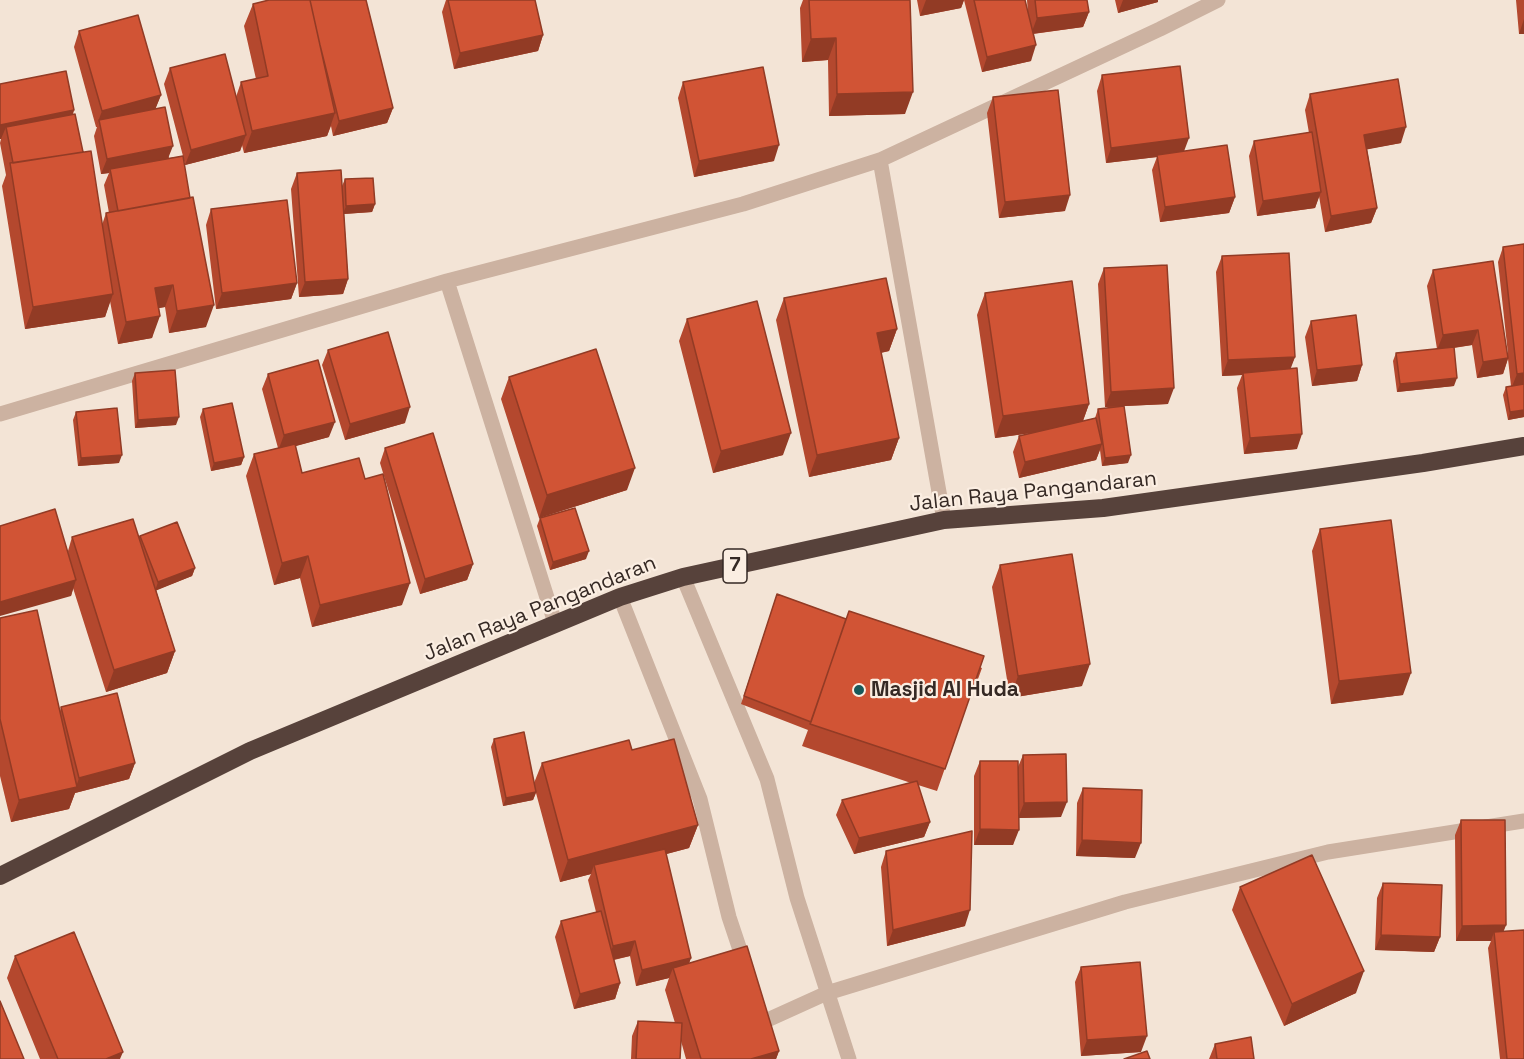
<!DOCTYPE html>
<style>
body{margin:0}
canvas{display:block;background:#f3e4d6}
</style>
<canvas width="1524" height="1059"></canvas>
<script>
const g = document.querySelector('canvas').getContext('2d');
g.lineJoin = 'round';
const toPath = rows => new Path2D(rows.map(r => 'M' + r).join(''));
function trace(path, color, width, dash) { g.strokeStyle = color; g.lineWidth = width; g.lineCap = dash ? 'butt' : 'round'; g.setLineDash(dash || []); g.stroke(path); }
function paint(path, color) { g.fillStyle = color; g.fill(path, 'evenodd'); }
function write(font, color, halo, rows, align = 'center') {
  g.font = font + ' "Space Grotesk",sans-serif'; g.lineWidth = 4.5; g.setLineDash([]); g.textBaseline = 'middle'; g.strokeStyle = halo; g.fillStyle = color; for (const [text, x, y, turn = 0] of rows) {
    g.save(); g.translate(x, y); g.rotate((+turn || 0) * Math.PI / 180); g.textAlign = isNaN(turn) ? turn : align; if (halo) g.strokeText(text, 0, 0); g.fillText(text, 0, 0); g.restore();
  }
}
trace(toPath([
 [880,160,944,520],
 [447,281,555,623],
 [0,414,447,281,743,204,880,160,1160,29,1218,0],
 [683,577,767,779,797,898,849,1059],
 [620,597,700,799,729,917,746,968],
 [763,1022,827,993,1125,902,1328,852,1524,821]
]), '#ccb2a1', 15);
trace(toPath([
 [0,876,250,751,620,597,683,577,944,520,1103,508,1423,463,1524,446]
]), '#57423b', 18);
paint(toPath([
 [446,0,535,0,543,35,538,51,454,69,442,12],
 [803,0,910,0,905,114,829,116,828,60,802,62,800,8],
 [917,0,964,0,961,8,920,16],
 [964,0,1025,0,1028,13,1027,0,1087,0,1089,12,1083,27,1033,34,1031,61,982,72],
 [1115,0,1158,0,1158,2,1118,13],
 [1516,0,1524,0,1524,34,1519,34],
 [253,4,393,108,387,123,333,136,331,126,327,136,244,153,242,145,240,151,185,165,183,157,206,327,169,333,165,307,159,308,152,338,118,344,110,301,105,317,25,329,2,186,6,175,0,143,1,139,0,84,74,110,73,114,102,225,106,213,109,213,104,185,109,173,101,174,94,136,97,127,96,127,74,47,79,31,161,95,155,109,169,158,183,156,164,84,170,68,236,97,241,82,256,79,244,26],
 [1102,75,1235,197,1229,213,1160,222,1152,170,1157,157,1106,163,1097,91],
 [683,82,774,161,694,177,678,98],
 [1310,94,1401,143,1367,149,1377,208,1371,223,1325,232,1319,196,1315,208,1257,216,1249,156,1254,141,1309,133,1305,110],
 [993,97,1065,211,999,218,987,113],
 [297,173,342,186,345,179,375,204,372,212,344,214,348,279,343,294,299,297,291,189],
 [211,209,297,283,291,299,216,309,206,225],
 [1503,247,1524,417,1508,420,1503,395,1506,387,1511,386,1508,359,1503,374,1477,378,1472,345,1454,348,1454,386,1397,392,1393,361,1396,353,1437,349,1427,286,1433,270,1508,354,1498,262],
 [1222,256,1295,357,1290,368,1297,449,1244,454,1237,388,1242,375,1222,376,1216,272],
 [1104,268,1168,404,1124,406,1128,463,1102,466,1100,450,1096,460,1019,478,1013,452,1019,436,1032,433,995,438,977,315,985,293,1089,404,1083,421,1095,418,1098,409,1114,407,1105,407,1098,284],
 [784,298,897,329,889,351,881,353,899,438,891,460,809,477,776,320],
 [687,319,783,455,713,473,679,341],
 [1311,321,1362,365,1357,381,1312,386,1305,337],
 [328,350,405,423,345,440,322,365],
 [135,373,176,425,135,428,132,381],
 [268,374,329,437,295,446,302,473,402,605,312,627,300,578,274,585,246,476,254,454,278,448,262,389],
 [509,377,627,490,539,518,501,399],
 [203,409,244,457,241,465,211,471,200,417],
 [76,412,119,463,78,466,73,420],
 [385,448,473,564,467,580,420,594,380,463],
 [540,518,586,559,550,570,537,526],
 [1320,529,1403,695,1331,704,1312,551],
 [140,536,195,568,192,576,156,590,175,651,167,673,106,692,73,588,71,596,68,551,72,537,139,537],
 [1000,565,1082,686,1010,698,992,587],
 [777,594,982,668,978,679,976,679,937,791,918,785,930,822,924,837,854,854,836,815,842,800,911,783,802,746,808,730,741,704],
 [0,618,60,711,61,707,135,763,129,779,75,793,69,809,11,822,0,776],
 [494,739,534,783,542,763,632,750,698,825,689,848,666,854,691,958,689,963,779,1051,776,1059,686,1059,681,1041,680,1059,631,1059,632,1036,638,1021,675,1023,665,990,669,978,636,986,630,956,614,960,620,983,615,999,574,1009,555,937,561,921,596,912,588,880,591,874,560,882,536,793,533,800,503,806,491,747],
 [1023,755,1061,817,1019,818,1013,845,974,845,974,776,980,761,1018,767],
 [1083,788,1135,858,1076,856,1077,803],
 [1461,820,1506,925,1503,931,1524,1059,1500,1059,1488,948,1491,941,1456,941,1455,835],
 [886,851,965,926,887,946,881,867],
 [1383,883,1440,937,1434,952,1375,950,1377,898],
 [1240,887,1356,993,1284,1026,1232,910],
 [15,956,120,1059,40,1059,7,978],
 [1081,967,1141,1052,1081,1056,1075,982],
 [1215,1044,1254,1059,1209,1059]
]), '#b4482e');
paint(toPath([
 [926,0,964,0,961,8,920,16],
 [1123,0,1158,0,1158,2,1118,13],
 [1089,12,1083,27,1031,34,1037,18],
 [1524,19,1524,34,1519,34],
 [543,35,538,51,454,69,460,53],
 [836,38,828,60,802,62,811,39],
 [1036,45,1031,61,982,72,987,57],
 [913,92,905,114,829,116,837,94],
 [161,95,155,110,99,120,96,127,102,111],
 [393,108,387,123,333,136,339,121],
 [74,110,68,126,6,127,1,139,0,139,0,125],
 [335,113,327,136,244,153,252,131],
 [1406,127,1401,143,1359,151,1364,135],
 [246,135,240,151,185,165,191,150],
 [1189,138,1183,154,1157,155,1157,157,1106,163,1111,148],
 [779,145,774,161,694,177,699,161],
 [173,146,167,161,110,169,109,173,101,174,107,159],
 [1321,192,1315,208,1257,216,1263,201],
 [1070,195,1065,211,999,218,1005,202],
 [1235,197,1229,213,1160,222,1165,207],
 [375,204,372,212,343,214,346,206],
 [1377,208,1371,223,1325,232,1331,216],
 [348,279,343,294,299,297,305,282],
 [297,283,291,299,216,309,222,293],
 [173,285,165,307,147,310,155,288],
 [113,294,105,317,25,329,33,307],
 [214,305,206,327,169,333,177,311],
 [160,316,152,338,118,344,126,322],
 [897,329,889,351,869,355,877,333],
 [1478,330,1472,345,1437,350,1443,335],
 [1295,357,1289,373,1243,373,1242,375,1222,376,1228,360],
 [1508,358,1503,374,1477,378,1483,362],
 [1362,365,1357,381,1312,386,1317,370],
 [1524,373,1524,388,1511,389,1517,374],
 [1457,378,1454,386,1397,392,1400,384],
 [1174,388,1168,404,1105,407,1111,392],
 [1089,404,1081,426,995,438,1003,416],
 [410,407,405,423,345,440,350,424],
 [1524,410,1524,417,1508,420,1510,412],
 [179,417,176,425,135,428,138,420],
 [335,422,329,437,278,451,284,435],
 [791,433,783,455,713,473,721,451],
 [1302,434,1297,449,1244,454,1250,438],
 [899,438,891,460,809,477,817,455],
 [1102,444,1096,460,1019,478,1025,462],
 [122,455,119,463,78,466,81,458],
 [1131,455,1128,463,1102,466,1105,458],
 [244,457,241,465,211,471,214,463],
 [635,468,627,490,539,518,547,495],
 [589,551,586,559,550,570,553,562],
 [308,556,300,578,274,585,282,563],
 [473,564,467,580,420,594,425,579],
 [195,568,192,576,155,591,158,582],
 [76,580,71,596,0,616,0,602],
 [410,583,402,605,312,627,320,605],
 [175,651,167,673,106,692,114,670],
 [1090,664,1082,686,1010,698,1018,676],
 [1411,673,1403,695,1331,704,1339,681],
 [135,763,129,779,75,793,69,809,11,822,19,800,76,787,79,778],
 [536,792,533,800,503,806,506,798],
 [1067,802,1061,817,1018,818,1024,803],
 [930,822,924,837,854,854,859,838],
 [698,825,689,848,596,873,594,865,591,874,560,882,568,860],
 [980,829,1019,830,1013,845,974,845],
 [1082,840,1141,843,1135,858,1076,856],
 [970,910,965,926,887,946,893,930],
 [1506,925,1500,941,1494,932,1491,941,1456,941,1462,926],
 [1381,935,1440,937,1434,952,1375,950],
 [635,941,630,956,607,961,613,946],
 [691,958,685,974,673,968,669,978,636,986,642,970],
 [1364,971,1356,993,1284,1026,1292,1004],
 [620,983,615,999,574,1009,580,994],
 [1147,1036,1141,1052,1081,1056,1087,1040],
 [779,1051,776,1059,751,1059],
 [123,1052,120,1059,106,1059]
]), '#923b25');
const building = toPath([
 [269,0,310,0,335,113,252,131,241,82,268,76,253,4,269,0],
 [310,0,366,0,393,108,339,121,320,45,310,0],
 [448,0,535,0,543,35,460,53,448,0],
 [809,0,910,0,913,92,837,94,836,38,811,39,809,0],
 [974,0,1025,0,1036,45,987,57,974,0],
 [1035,0,1087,0,1089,12,1037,18,1035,0],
 [138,15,161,95,102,111,79,31,138,15],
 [225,54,246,135,191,150,170,68,225,54],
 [1180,66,1189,138,1111,148,1102,75,1180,66],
 [763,67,779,145,699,161,683,82,763,67],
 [66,71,74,110,0,125,0,84,66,71],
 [1398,79,1406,127,1364,135,1377,208,1331,216,1310,94,1398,79],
 [1058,90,1070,195,1005,202,993,97,1058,90],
 [165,107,173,146,107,159,99,120,165,107],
 [75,114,83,152,13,163,6,127,75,114],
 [1312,132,1321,192,1263,201,1254,141,1312,132],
 [1227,145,1235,197,1165,207,1157,155,1227,145],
 [91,151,113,294,33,307,10,163,91,151],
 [183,156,190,198,118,211,110,169,183,156],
 [341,170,348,279,305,282,297,173,341,170],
 [373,178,375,204,346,206,345,179,373,178],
 [193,197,214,305,177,311,173,285,155,288,160,316,126,322,106,213,193,197],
 [287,200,297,283,222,293,211,209,287,200],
 [1524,244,1524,373,1517,374,1503,247,1524,244],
 [1289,253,1295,357,1228,360,1222,256,1289,253],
 [1493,261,1508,358,1483,362,1478,330,1443,335,1433,270,1493,261],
 [1167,265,1174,388,1111,392,1104,268,1167,265],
 [886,278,897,329,877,333,899,438,817,455,784,298,886,278],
 [1072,281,1089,404,1003,416,985,293,1072,281],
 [757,301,791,433,721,451,687,319,757,301],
 [1356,315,1362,365,1317,370,1311,321,1356,315],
 [388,332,410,407,350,424,328,350,388,332],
 [1454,347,1457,378,1400,384,1396,353,1454,347],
 [596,349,635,468,547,495,509,377,596,349],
 [318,360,335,422,284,435,268,374,318,360],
 [1297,368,1302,434,1250,438,1243,373,1297,368],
 [175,370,179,417,138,420,135,373,175,370],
 [1524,384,1524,410,1510,412,1506,387,1524,384],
 [232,403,244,457,214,463,203,409,232,403],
 [1124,406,1131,455,1105,458,1098,409,1124,406],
 [117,408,122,455,81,458,76,412,117,408],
 [1096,418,1102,444,1025,462,1019,436,1096,418],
 [433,433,473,564,425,579,385,448,433,433],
 [295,444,302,473,359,458,365,479,383,474,410,583,320,605,308,556,282,563,254,454,295,444],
 [575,508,589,551,553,562,540,518,575,508],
 [55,509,76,580,0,602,0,526,55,509],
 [133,519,175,651,114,670,72,537,133,519],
 [1391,520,1411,673,1339,681,1320,529,1391,520],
 [177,522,195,568,158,582,140,536,177,522],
 [1072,554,1090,664,1018,676,1000,565,1072,554],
 [777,594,846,619,811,722,744,696,777,594],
 [37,610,77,787,19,800,0,719,0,618,37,610],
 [849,611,984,656,945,769,810,724,849,611],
 [117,693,135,763,79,778,61,707,117,693],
 [524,732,536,792,506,798,494,739,524,732],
 [674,739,698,825,568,860,542,763,629,740,632,750,674,739],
 [1066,754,1067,802,1024,803,1023,755,1066,754],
 [980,761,1018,761,1019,830,980,829,980,761],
 [917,781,930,822,859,838,842,800,917,781],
 [1083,788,1142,790,1141,843,1082,840,1083,788],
 [1461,820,1505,820,1506,925,1462,926,1461,820],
 [972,831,970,910,893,930,886,851,972,831],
 [665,849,691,958,642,970,635,941,613,946,594,865,665,849],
 [1312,855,1364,971,1292,1004,1240,887,1312,855],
 [1383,883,1442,885,1440,937,1381,935,1383,883],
 [601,911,620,983,580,994,561,921,601,911],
 [1524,930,1524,1059,1507,1059,1494,932,1524,930],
 [74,932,123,1052,106,1059,58,1059,15,956,74,932],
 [747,946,779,1051,751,1059,701,1059,673,968,747,946],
 [1140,962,1147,1036,1087,1040,1081,967,1140,962],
 [0,1001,24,1059,0,1059,0,1001],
 [638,1021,682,1023,680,1059,636,1059,638,1021],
 [1251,1037,1254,1059,1217,1059,1215,1044,1251,1037],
 [1147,1051,1150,1059,1124,1059,1147,1051]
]);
paint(building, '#d15435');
trace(building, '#923b25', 1.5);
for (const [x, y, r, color] of [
 [859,690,6,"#17595a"]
]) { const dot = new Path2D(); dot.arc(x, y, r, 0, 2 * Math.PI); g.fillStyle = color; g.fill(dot); trace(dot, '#fbeee2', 2); }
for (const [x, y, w] of [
 [735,566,24]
]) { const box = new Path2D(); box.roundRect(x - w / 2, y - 17, w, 34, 4.5); g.fillStyle = '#fbeee2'; g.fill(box); trace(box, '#352924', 1.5); }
write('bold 20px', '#352924', null, [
 ["7",735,566]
]);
write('21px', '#352924', '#fbeee2', [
 ["Jalan Raya Pangandaran",1033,492,-6],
 ["Jalan Raya Pangandaran",540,609,-22]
]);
write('bold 21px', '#352924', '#fbeee2', [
 ["Masjid Al Huda",871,690]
], 'left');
</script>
